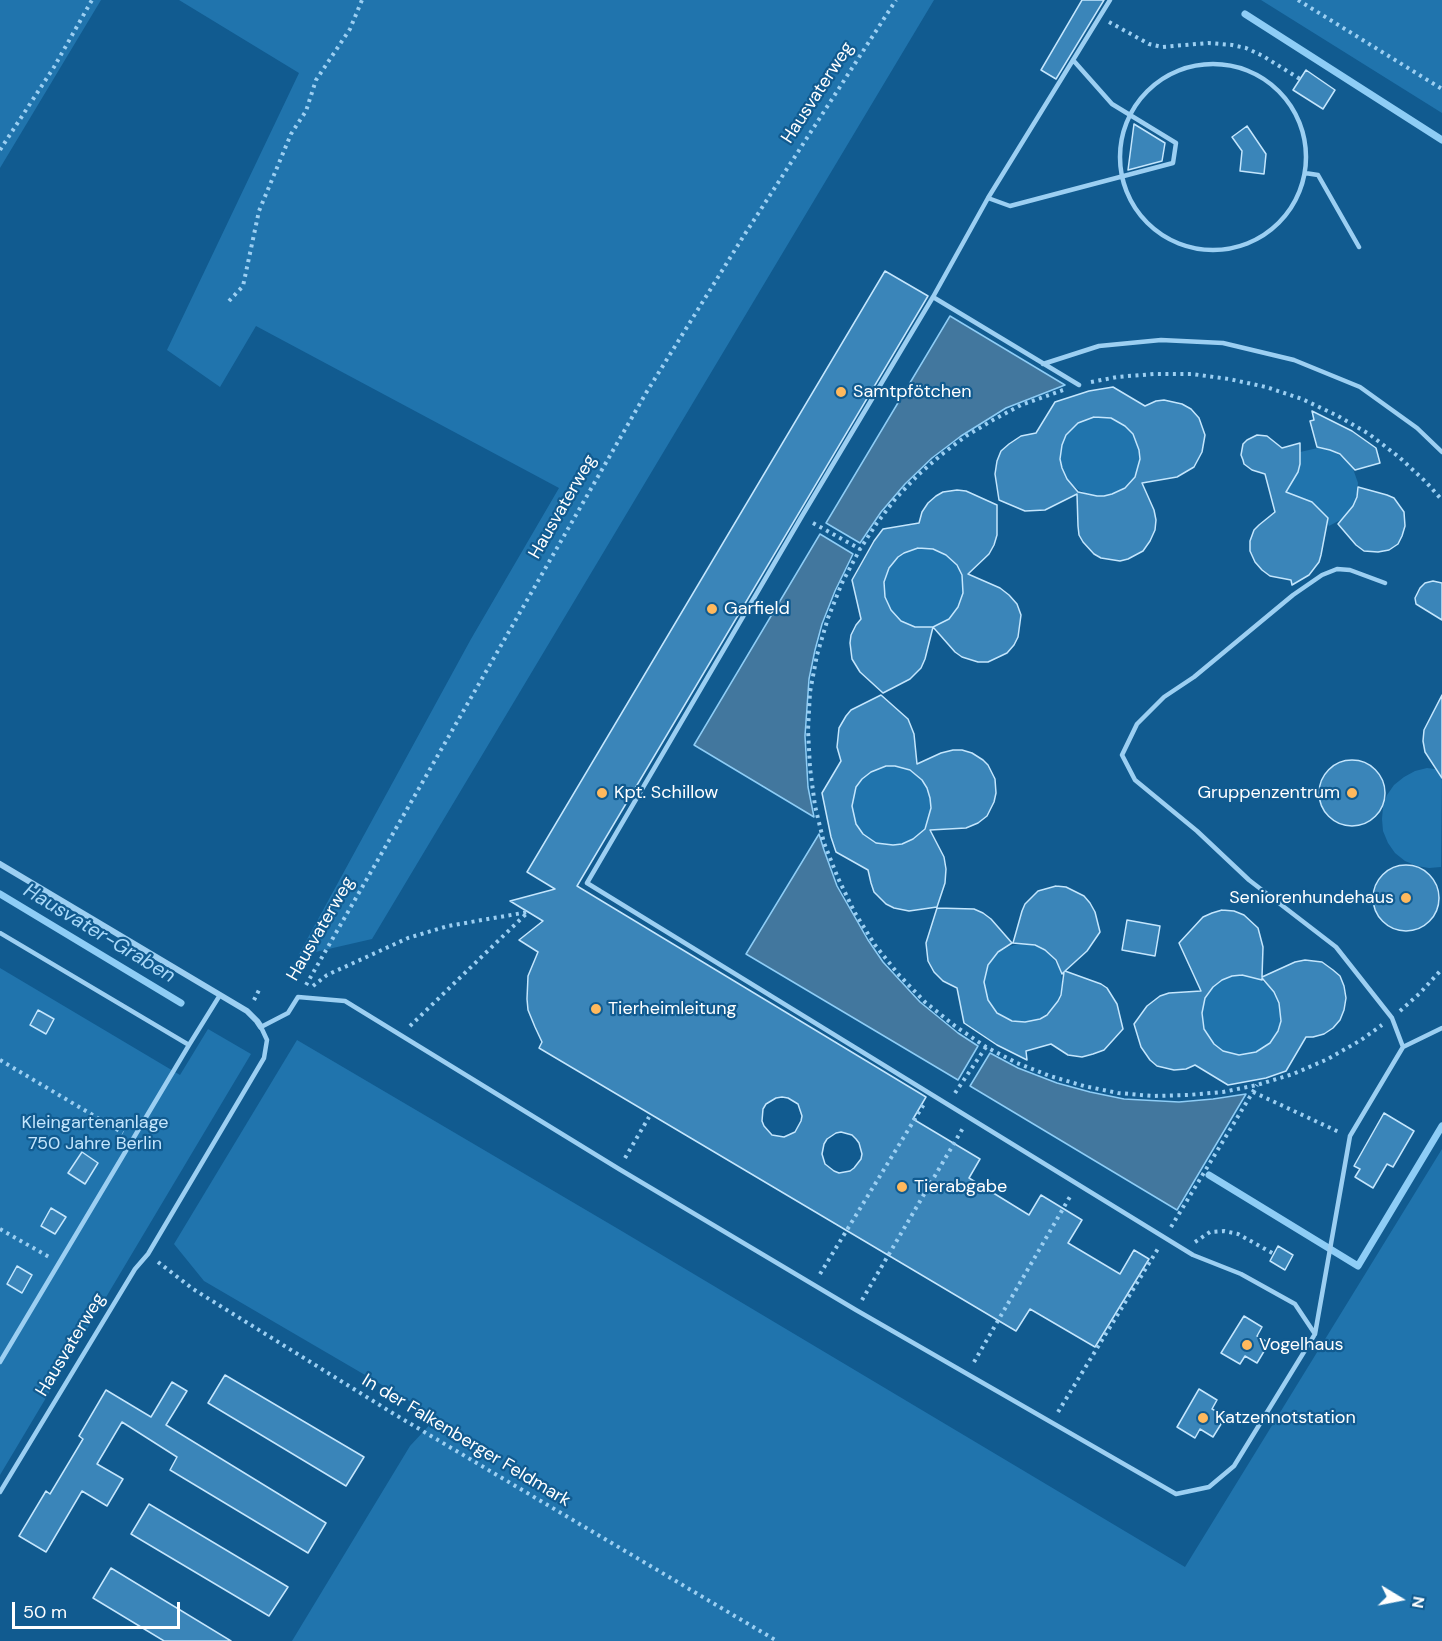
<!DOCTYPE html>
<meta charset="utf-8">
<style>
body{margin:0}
#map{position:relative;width:1442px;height:1641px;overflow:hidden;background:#115b90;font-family:"DM Sans",sans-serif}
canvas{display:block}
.north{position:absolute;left:1370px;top:1569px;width:60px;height:60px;-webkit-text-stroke:4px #115b90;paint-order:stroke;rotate:100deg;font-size:16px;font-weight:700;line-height:24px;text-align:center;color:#fff}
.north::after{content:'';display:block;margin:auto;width:21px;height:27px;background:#fff;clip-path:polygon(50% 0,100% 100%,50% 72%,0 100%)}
.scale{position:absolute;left:12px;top:1602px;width:168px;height:27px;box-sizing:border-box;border:3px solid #fff;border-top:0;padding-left:8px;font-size:18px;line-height:21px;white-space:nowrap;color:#fff;-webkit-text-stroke:4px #115b90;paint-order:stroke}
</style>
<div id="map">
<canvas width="1442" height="1641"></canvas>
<div class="north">N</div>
<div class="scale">50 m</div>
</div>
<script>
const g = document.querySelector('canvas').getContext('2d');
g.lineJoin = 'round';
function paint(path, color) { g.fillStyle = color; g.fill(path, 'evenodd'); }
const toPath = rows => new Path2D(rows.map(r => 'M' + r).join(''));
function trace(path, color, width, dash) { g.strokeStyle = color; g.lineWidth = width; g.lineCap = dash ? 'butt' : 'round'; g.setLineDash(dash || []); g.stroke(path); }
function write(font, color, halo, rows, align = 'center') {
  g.font = font + ' "DM Sans",sans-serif'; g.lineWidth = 4.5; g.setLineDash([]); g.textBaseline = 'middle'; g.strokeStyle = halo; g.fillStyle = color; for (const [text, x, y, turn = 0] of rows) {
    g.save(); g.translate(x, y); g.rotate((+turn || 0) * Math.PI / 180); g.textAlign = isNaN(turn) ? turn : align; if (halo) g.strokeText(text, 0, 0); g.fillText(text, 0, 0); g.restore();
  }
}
paint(toPath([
 [0,0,101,0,0,168],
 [179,0,934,0,372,939,298,956,471,639,559,488,256,326,220,387,167,350,299,73],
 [1261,0,1442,0,1442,113],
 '1060 456a40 40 0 1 1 80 0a40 40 0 1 1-80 0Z',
 [1318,448,1330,450,1346,459,1352,466,1358,483,1357,497,1353,506,1344,518,1329,526,1324,514,1318,508,1305,499,1286,495,1284,486,1298,472,1300,464,1300,452],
 '884 588a40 40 0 1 1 80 0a40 40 0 1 1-80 0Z',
 '851 806a40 40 0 1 1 80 0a40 40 0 1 1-80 0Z',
 [1427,768,1442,770,1441,867,1429,868,1417,866,1405,861,1395,853,1388,843,1383,831,1382,819,1383,807,1387,795,1394,785,1404,777,1415,771],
 '984 983a39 39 0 1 1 78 0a39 39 0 1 1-78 0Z',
 [0,968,180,1075,208,1029,251,1054,0,1475],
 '1201 1015a40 40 0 1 1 80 0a40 40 0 1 1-80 0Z',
 [297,1040,620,1230,1185,1567,1442,1149,1442,1641,292,1641,410,1446,437,1417,204,1281,174,1244]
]), '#2074ad');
const water = toPath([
 [950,316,1065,385,1006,408,961,436,932,458,905,484,881,512,860,543,826,523,950,316],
 [820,534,853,554,835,591,822,624,815,650,809,679,805,736,808,787,814,817,694,745,820,534],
 [819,834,824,850,837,886,868,940,883,962,920,1002,958,1033,978,1046,958,1080,746,954,819,834],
 [990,1053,1018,1068,1057,1083,1090,1092,1124,1099,1179,1102,1213,1099,1246,1094,1177,1210,970,1086,990,1053]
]);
paint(water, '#42779e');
trace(water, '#8ecdf6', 1.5);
trace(toPath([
 [1245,14,1442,140],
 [0,894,181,1003],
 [1209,1175,1358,1266,1442,1126]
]), '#8ecdf6', 7);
const building = toPath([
 [1082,0,1104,0,1056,79,1041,70,1082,0],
 [1306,70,1335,90,1323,109,1293,90,1306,70],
 [1134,124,1165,143,1162,161,1128,170,1134,124],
 [1247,126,1266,154,1264,174,1240,171,1242,151,1232,137,1247,126],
 [885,271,928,296,577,886,926,1097,913,1119,980,1159,969,1178,1029,1215,1041,1195,1082,1220,1068,1243,1120,1274,1134,1250,1149,1259,1095,1347,1030,1309,1016,1331,539,1048,542,1042,535,1027,528,1010,527,999,528,976,538,952,519,940,543,921,510,901,555,889,527,872,885,271],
 [782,1097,788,1098,798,1104,802,1116,801,1121,795,1132,784,1137,772,1135,764,1126,762,1121,763,1109,766,1104,776,1098,782,1097],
 [841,1132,852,1135,856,1139,859,1143,862,1154,861,1159,854,1168,850,1171,839,1173,834,1171,825,1164,822,1154,824,1144,827,1139,836,1133,841,1132],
 [1113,387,1145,406,1156,401,1164,400,1182,404,1191,409,1199,418,1205,435,1202,452,1194,467,1177,477,1142,483,1154,510,1156,520,1155,530,1150,541,1143,551,1128,559,1120,561,1101,558,1094,554,1083,542,1079,535,1078,526,1077,494,1045,510,1025,511,999,500,995,474,997,461,1001,451,1009,444,1021,436,1036,433,1055,402,1089,391,1113,387],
 [1094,417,1111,418,1125,426,1133,434,1139,450,1140,459,1135,477,1125,488,1112,494,1104,496,1097,496,1078,492,1067,479,1062,468,1060,459,1062,445,1066,435,1078,423,1094,417],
 [1312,411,1352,431,1376,448,1380,463,1355,470,1340,454,1330,450,1317,447,1310,421,1314,420,1312,411],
 [1257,435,1267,436,1282,448,1300,443,1300,464,1298,472,1286,492,1312,502,1328,518,1321,555,1319,562,1309,575,1292,585,1291,580,1270,576,1262,570,1255,562,1250,551,1250,541,1254,530,1259,525,1275,512,1265,474,1252,470,1244,464,1243,460,1241,455,1243,444,1247,440,1257,435],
 [1358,487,1387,495,1394,498,1404,512,1405,526,1402,536,1398,544,1389,550,1378,552,1364,551,1356,545,1338,524,1353,506,1357,497,1358,487],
 [957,490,966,491,997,505,997,535,994,545,989,554,968,574,1000,588,1009,595,1017,604,1021,615,1018,637,1014,645,1007,653,988,662,978,662,962,657,955,652,933,627,925,659,921,668,910,679,883,693,860,672,852,659,850,643,851,635,856,625,861,619,852,580,874,541,883,529,919,523,922,512,928,503,936,496,943,492,957,490],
 [918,548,933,549,946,555,957,565,962,575,963,593,958,607,949,619,933,627,915,627,901,621,891,610,885,597,884,582,889,568,898,557,904,553,918,548],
 [1433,581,1442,583,1442,620,1416,604,1415,598,1420,588,1425,583,1433,581],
 [881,695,908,719,914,734,917,764,941,753,953,750,962,750,972,753,983,760,988,765,995,779,996,793,994,802,987,816,978,823,966,828,930,830,944,857,946,869,945,883,937,907,909,911,894,908,886,904,874,892,871,883,868,870,836,852,831,837,822,793,841,761,837,747,839,728,846,716,851,710,881,695],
 [886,766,895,766,910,770,922,780,927,788,930,798,931,808,925,829,913,839,902,844,893,845,876,843,863,834,856,824,852,806,856,787,862,779,871,772,886,766],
 [1442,695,1442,778,1425,752,1423,741,1424,730,1442,695],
 '1319 793a33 33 0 1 1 66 0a33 33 0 1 1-66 0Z',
 '1373 898a33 33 0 1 1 66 0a33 33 0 1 1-66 0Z',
 [1056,886,1066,887,1084,896,1090,903,1095,912,1100,932,1087,951,1065,971,1101,984,1107,988,1117,1004,1123,1029,1104,1050,1093,1054,1082,1057,1068,1055,1051,1044,1026,1051,1027,1060,997,1045,964,1023,957,988,943,981,934,972,928,961,926,943,937,908,974,909,983,913,991,919,1012,943,998,952,988,965,984,982,988,1000,997,1013,1012,1021,1025,1022,1040,1019,1047,1015,1058,1001,1061,995,1064,972,1062,974,1056,960,1045,950,1035,945,1013,943,1022,911,1025,904,1038,891,1056,886],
 [1222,910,1234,911,1244,915,1258,928,1263,947,1262,977,1295,962,1305,960,1322,962,1333,970,1340,976,1344,986,1346,998,1344,1010,1340,1020,1333,1028,1324,1034,1313,1037,1306,1037,1286,1071,1266,1078,1228,1085,1195,1065,1186,1069,1174,1070,1157,1066,1150,1060,1141,1047,1134,1024,1147,1006,1160,996,1169,993,1201,991,1179,943,1203,917,1212,913,1222,910],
 [1242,975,1262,980,1262,978,1274,992,1279,1003,1281,1021,1278,1031,1270,1043,1256,1052,1239,1055,1223,1051,1214,1044,1204,1029,1202,1013,1205,998,1213,987,1222,980,1232,976,1242,975],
 [1127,920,1160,926,1155,956,1122,950,1127,920],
 [38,1010,54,1019,46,1034,30,1025,38,1010],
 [1384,1113,1414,1131,1393,1167,1387,1164,1373,1188,1355,1177,1360,1169,1354,1166,1384,1113],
 [82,1152,98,1163,85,1184,68,1173,82,1152],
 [51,1208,66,1217,55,1234,41,1226,51,1208],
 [1278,1246,1293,1255,1285,1270,1270,1261,1278,1246],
 [17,1266,32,1275,22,1293,7,1284,17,1266],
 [1244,1316,1262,1327,1257,1336,1269,1343,1257,1363,1245,1356,1240,1364,1221,1353,1244,1316],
 [225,1375,364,1457,346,1486,208,1403,225,1375],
 [172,1382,187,1391,166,1425,326,1523,308,1553,170,1470,177,1457,122,1422,97,1464,123,1479,107,1506,82,1491,46,1552,19,1536,46,1491,50,1494,83,1439,79,1436,106,1390,151,1417,172,1382],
 [1199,1389,1217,1400,1212,1409,1226,1416,1213,1437,1200,1429,1195,1438,1177,1427,1199,1389],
 [149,1504,288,1587,269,1616,131,1534,149,1504],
 [111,1568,231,1641,164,1641,93,1598,111,1568]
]);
paint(building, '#3a85b9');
trace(building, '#c4e6fd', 1.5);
trace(toPath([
 [1298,0,1442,89],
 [1109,22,1149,44,1162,47,1208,43,1232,45,1246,48,1263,56,1300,79],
 [0,150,54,67,92,0],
 [229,301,243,286,259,211,291,134,306,111,316,80,350,29,362,0],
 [1091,382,1117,377,1154,374,1192,374,1229,379,1266,387,1302,399,1336,415,1369,434,1399,457,1426,482,1442,500],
 [1063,390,1021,405,993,420,966,436,941,455,918,475,896,498,877,523,860,549,842,583,828,618,817,655,810,692,808,730,810,768,815,806,824,843,838,878,855,913,875,945,899,975,925,1002,955,1026,986,1047,1017,1063,1050,1076,1084,1086,1118,1093,1153,1096,1188,1095,1223,1092,1257,1085,1293,1074,1328,1059,1361,1040,1382,1025],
 [813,523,860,549],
 [306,985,646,393,743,237,896,0],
 [313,986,327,975,408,938,448,926,528,912],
 [254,1000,259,990],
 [1400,1011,1420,993,1442,969],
 [410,1026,528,912],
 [0,1060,123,1133],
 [1253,1092,1339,1132],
 [955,1093,986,1047],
 [625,1158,649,1117],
 [1171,1227,1257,1085],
 [0,1229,49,1257],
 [1195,1242,1210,1232,1224,1231,1238,1234,1274,1254],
 [158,1262,193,1289,394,1414,777,1641],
 [820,1274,924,1104],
 [862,1300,963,1128],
 [974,1362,1071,1195],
 [1058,1412,1159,1247]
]), '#9ccff2', 4, [3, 4.5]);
trace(toPath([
 '1120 157a93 93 0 1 1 186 0a93 93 0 1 1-186 0Z',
 [1305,173,1318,175,1359,247],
 [988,198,1010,206,1173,163,1176,143,1112,104,1073,60],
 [933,297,1079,385],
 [1043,364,1099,346,1161,340,1223,343,1294,360,1360,387,1417,428,1442,452],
 [1385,583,1350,570,1337,569,1322,575,1293,595,1194,677,1164,697,1137,724,1122,755,1135,780,1197,831,1249,880,1336,947,1392,1018,1403,1047],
 [0,933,189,1045,220,995],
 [1315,1334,1350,1136,1403,1047,1442,1028],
 [0,1362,189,1045],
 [0,1492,135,1269,148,1254,264,1058,267,1040,261,1027,288,1013,298,997,345,1001,619,1169,856,1310,1176,1494,1209,1487,1234,1466,1315,1334,1295,1304,1241,1274,1193,1255,587,883,802,516,933,297,988,198,1110,0]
]), '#9ccff2', 4.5);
trace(toPath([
 [0,864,247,1011,257,1021,261,1027]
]), '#9ccff2', 6);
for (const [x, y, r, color] of [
 [841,392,6,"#ffb95d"],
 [712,609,6,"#ffb95d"],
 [602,793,6,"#ffb95d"],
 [1352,793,6,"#ffb95d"],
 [1406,898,6,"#ffb95d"],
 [596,1009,6,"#ffb95d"],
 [902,1187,6,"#ffb95d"],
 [1247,1345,6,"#ffb95d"],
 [1203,1418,6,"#ffb95d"]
]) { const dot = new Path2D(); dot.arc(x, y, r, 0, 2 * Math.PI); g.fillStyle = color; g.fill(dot); trace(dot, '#115b90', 2); }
write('18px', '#fff', '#115b90', [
 ["Hausvaterweg",818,93,-57],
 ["Hausvaterweg",563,507,-60],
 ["Hausvaterweg",321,929,-60],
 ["Hausvaterweg",71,1345,-59],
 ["In der Falkenberger Feldmark",466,1441,31]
]);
write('18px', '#fff', '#115b90', [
 ["Samtpfötchen",853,392],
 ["Garfield",724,609],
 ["Kpt. Schillow",614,793],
 ["Gruppenzentrum",1340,793,"right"],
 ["Seniorenhundehaus",1394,898,"right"],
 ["Tierheimleitung",608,1009],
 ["Tierabgabe",914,1187],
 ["Vogelhaus",1259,1345],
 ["Katzennotstation",1215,1418]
], 'left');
write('18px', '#c4e6fd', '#115b90', [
 ["Kleingartenanlage",95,1123],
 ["750 Jahre Berlin",95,1144]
]);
write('italic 20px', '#a8d9f9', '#115b90', [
 ["Hausvater-Graben",99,934,31]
]);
</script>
